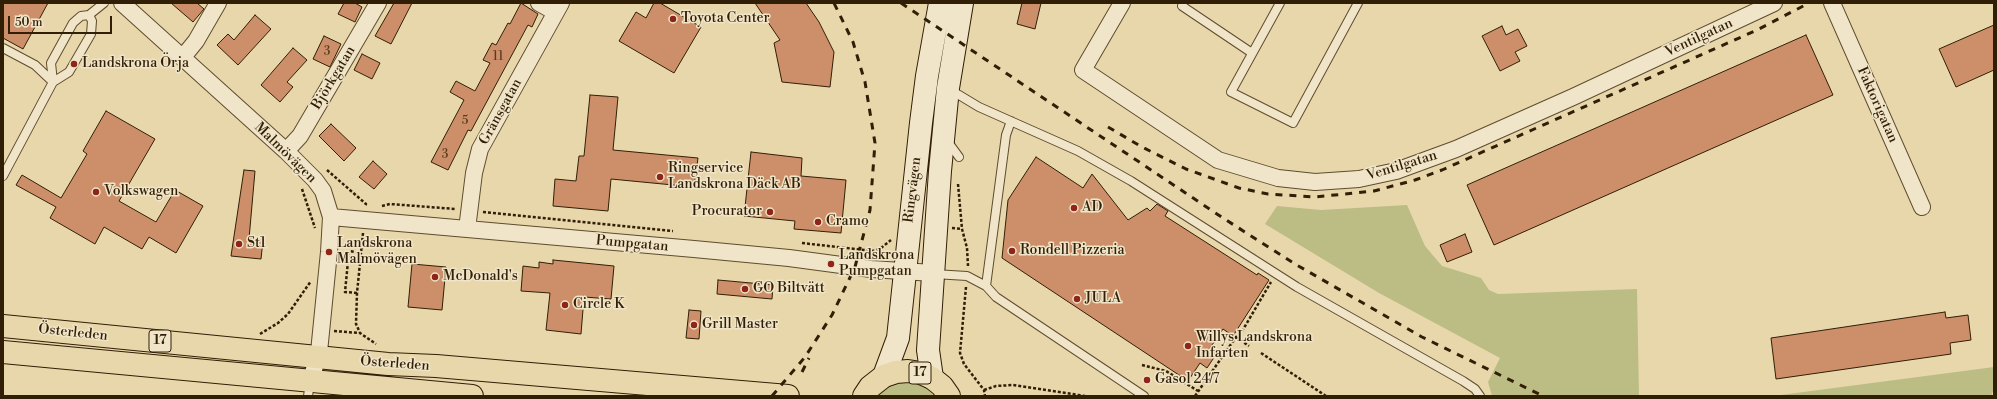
<!DOCTYPE html>
<meta charset="utf-8">
<style>
body{margin:0}
#map{position:relative;width:1997px;height:399px;overflow:hidden;background:#e8d7ab;font-family:"Libre Bodoni",serif}
canvas{display:block}
.frame{position:absolute;inset:0;border:4px solid #311e06;pointer-events:none}
.scale{position:absolute;left:8px;top:16px;width:104px;height:18px;box-sizing:border-box;border:2px solid #311e06;border-top:0;padding-left:5px;font-size:12px;line-height:14px;white-space:nowrap;color:#311e06;-webkit-text-stroke:3px #f0e5c8;paint-order:stroke}
</style>
<div id="map">
<canvas width="1997" height="399"></canvas>
<div class="frame"></div>
<div class="scale">50 m</div>
</div>
<script>
const g = document.querySelector('canvas').getContext('2d');
g.lineJoin = 'round';
function paint(path, color) { g.fillStyle = color; g.fill(path, 'evenodd'); }
const toPath = rows => new Path2D(rows.map(r => 'M' + r).join(''));
function trace(path, color, width, dash) { g.strokeStyle = color; g.lineWidth = width; g.lineCap = dash ? 'butt' : 'round'; g.setLineDash(dash || []); g.stroke(path); }
function write(font, color, halo, rows, align = 'center') {
  g.font = font + ' "Libre Bodoni",serif'; g.lineWidth = 3; g.setLineDash([]); g.textBaseline = 'middle'; g.strokeStyle = halo; g.fillStyle = color; for (const [text, x, y, turn = 0] of rows) {
    g.save(); g.translate(x, y); g.rotate((+turn || 0) * Math.PI / 180); g.textAlign = isNaN(turn) ? turn : align; if (halo) g.strokeText(text, 0, 0); g.fillText(text, 0, 0); g.restore();
  }
}
paint(toPath([
 [1407,205,1425,246,1442,266,1481,278,1489,290,1498,294,1637,289,1639,396,1492,396,1488,382,1500,358,1379,293,1265,224,1277,206,1321,210],
 [1994,367,1994,389,1991,396,1773,396],
 [898,383,912,383,925,387,934,396,878,396,888,387]
]), '#bcbd84');
const building = toPath([
 [3,3,48,3,23,49,3,38,3,3],
 [171,3,197,3,204,9,193,22,171,3],
 [344,3,355,3,362,7,355,22,338,14,344,3],
 [394,3,412,3,391,44,375,36,394,3],
 [521,3,538,14,532,27,528,25,471,131,468,130,448,170,431,162,464,100,450,92,456,81,475,91,490,63,483,60,492,43,496,45,508,23,510,24,521,3],
 [654,3,660,3,701,27,674,73,619,41,636,12,646,18,654,3],
 [755,3,806,3,819,22,834,52,830,87,782,82,774,43,780,40,755,3],
 [1022,3,1041,3,1035,29,1017,24,1022,3],
 [255,15,271,29,238,65,217,45,228,34,234,40,255,15],
 [1994,25,1994,70,1956,87,1939,49,1994,25],
 [1502,26,1506,35,1518,29,1527,46,1515,52,1520,61,1500,71,1482,36,1502,26],
 [1806,35,1833,95,1494,245,1467,185,1806,35],
 [324,36,341,44,330,67,313,59,324,36],
 [293,48,307,60,287,82,293,87,280,102,261,85,293,48],
 [362,54,380,63,372,79,354,70,362,54],
 [590,95,618,97,613,150,698,158,694,187,611,179,608,211,553,206,555,179,576,181,579,156,584,156,590,95],
 [106,111,155,139,119,201,156,222,175,190,203,206,176,253,149,237,142,249,104,227,95,244,50,218,56,207,16,185,22,175,61,198,87,154,83,151,106,111],
 [331,124,356,148,344,161,319,136,331,124],
 [751,152,802,158,801,176,846,180,841,233,794,229,795,221,744,216,751,152],
 [1036,157,1083,188,1092,174,1128,220,1147,208,1150,211,1157,204,1168,211,1165,216,1257,275,1258,273,1269,280,1233,336,1223,329,1210,348,1217,353,1207,368,1200,363,1188,381,1002,258,1008,200,1036,157],
 [373,161,387,174,374,189,359,177,373,161],
 [244,170,255,171,249,239,263,240,261,259,231,256,244,170],
 [1465,234,1472,252,1447,262,1440,245,1465,234],
 [553,260,614,266,611,299,584,297,581,334,546,330,550,293,521,291,523,266,539,268,539,262,553,264,553,260],
 [412,264,446,267,442,310,408,307,412,264],
 [718,280,773,285,772,299,717,294,718,280],
 [689,310,701,311,699,339,686,338,689,310],
 [1945,312,1946,318,1968,315,1971,340,1950,343,1951,354,1776,379,1771,338,1945,312]
]);
paint(building, '#cd8f6a');
trace(building, '#311e06', 1);
const service = toPath([
 [1183,3,1182,6,1252,53],
 [1280,3,1231,92,1293,123,1358,3],
 [3,48,35,65,53,82],
 [53,82,51,63,73,23,81,16,89,15,104,3],
 [949,89,979,107,1078,151,1131,181,1297,287,1463,381,1475,389,1480,396],
 [948,142,959,157],
 [3,176,53,82,69,72,91,34,92,21,89,15],
 [934,274,967,276,986,286,996,297,1144,396],
 [986,286,1006,135,1011,121],
 [308,396,310,383]
]);
const minor = toPath([
 [122,3,286,151,315,180,323,191,331,217,329,252,319,352,311,380],
 [539,3,555,12],
 [1122,3,1083,70,1218,160,1278,178,1315,182,1359,179,1396,171,1456,149,1573,97,1774,3],
 [1832,3,1922,207],
 [183,57,196,41,218,3],
 [286,151,300,136,378,3],
 [331,217,694,249,789,258,871,269,933,273],
 [467,229,474,173,480,149,561,3]
]);
const secondary = toPath([
 [884,376,898,338,921,123,927,76,940,3],
 [932,378,928,350,940,171,948,88,962,3]
]);
const primary = toPath([
 [3,326,388,364,436,366,788,396],
 [3,352,472,396],
 [864,396,870,387,884,376,896,372,908,371,921,373,932,378,942,386,949,396]
]);
trace(service, '#5f4c2f', 10);
trace(minor, '#5f4c2f', 18);
trace(secondary, '#311e06', 24);
trace(primary, '#311e06', 24);
trace(toPath([
 [327,170,366,204,365,206],
 [958,184,962,229,967,248,968,266],
 [302,189,315,228],
 [382,206,390,204,456,209],
 [483,212,673,231],
 [952,228,962,229],
 [363,233,357,293,356,324,360,333,376,344],
 [802,243,873,251,881,248,891,240],
 [966,287,960,353,964,364,984,390,985,396],
 [357,293,345,292,349,251,361,253],
 [334,331,360,333],
 [260,334,278,323,288,314,311,281],
 [1236,337,1249,346],
 [1261,353,1326,396],
 [1142,365,1166,371,1198,391],
 [984,390,996,386,1013,385,1085,396],
 [1195,396,1236,337,1241,333,1271,282]
]), '#311e06', 2.5, [3, 2]);
trace(service, '#f0e5c8', 8);
trace(minor, '#f0e5c8', 16);
trace(secondary, '#f0e5c8', 22);
trace(primary, '#e8d7ab', 22);
trace(toPath([
 [901,3,1223,218,1295,264,1422,337,1543,396],
 [1108,127,1142,147,1186,169,1239,188,1268,194,1315,197,1374,191,1415,180,1442,170,1757,30,1809,3],
 [802,372,809,358],
 [772,396,805,357,832,315,855,267,870,210,875,143,865,82,853,42,834,3]
]), '#311e06', 3, [7, 7]);
for (const [x, y, r, color] of [
 [673,19,4,"#8f2418"],
 [74,64,4,"#8f2418"],
 [660,177,4,"#8f2418"],
 [96,192,4,"#8f2418"],
 [1074,208,4,"#8f2418"],
 [770,212,4,"#8f2418"],
 [818,222,4,"#8f2418"],
 [239,244,4,"#8f2418"],
 [1012,251,4,"#8f2418"],
 [329,252,4,"#8f2418"],
 [831,264,4,"#8f2418"],
 [435,277,4,"#8f2418"],
 [745,289,4,"#8f2418"],
 [1077,299,4,"#8f2418"],
 [565,305,4,"#8f2418"],
 [694,325,4,"#8f2418"],
 [1188,346,4,"#8f2418"],
 [1147,380,4,"#8f2418"]
]) { const dot = new Path2D(); dot.arc(x, y, r, 0, 2 * Math.PI); g.fillStyle = color; g.fill(dot); trace(dot, '#f0e5c8', 1.5); }
write('12px', '#583a1f', null, [
 ["3",327,52],
 ["11",498,57],
 ["5",465,121],
 ["3",445,155]
]);
for (const [x, y, w] of [
 [160,341,22],
 [920,373,22]
]) { const box = new Path2D(); box.roundRect(x - w / 2, y - 11, w, 22, 3); g.fillStyle = '#f0e5c8'; g.fill(box); trace(box, '#311e06', 1); }
write('bold 13px', '#311e06', null, [
 ["17",160,341],
 ["17",920,373]
]);
write('14px', '#311e06', '#f0e5c8', [
 ["Toyota Center",681,19],
 ["Landskrona Örja",82,64],
 ["Ringservice",668,169],
 ["Landskrona Däck AB",668,185],
 ["Volkswagen",104,192],
 ["AD",1082,208],
 ["Procurator",762,212,"right"],
 ["Cramo",826,222],
 ["St1",247,244],
 ["Landskrona",337,244],
 ["Malmövägen",337,260],
 ["Rondell Pizzeria",1020,251],
 ["Landskrona",839,256],
 ["Pumpgatan",839,272],
 ["McDonald's",443,277],
 ["GO Biltvätt",753,289],
 ["JULA",1085,299],
 ["Circle K",573,305],
 ["Grill Master",702,325],
 ["Willys Landskrona",1196,338],
 ["Infarten",1196,354],
 ["Gasol 24/7",1155,380]
], 'left');
write('14px', '#311e06', '#f0e5c8', [
 ["Ventilgatan",1699,38,-25],
 ["Björkgatan",334,78,-59],
 ["Faktorigatan",1877,105,66],
 ["Gränsgatan",501,112,-61],
 ["Malmövägen",285,153,44],
 ["Ventilgatan",1402,166,-17],
 ["Ringvägen",913,190,-83],
 ["Pumpgatan",632,244,5],
 ["Österleden",73,333,6],
 ["Österleden",395,364,4]
]);
</script>
